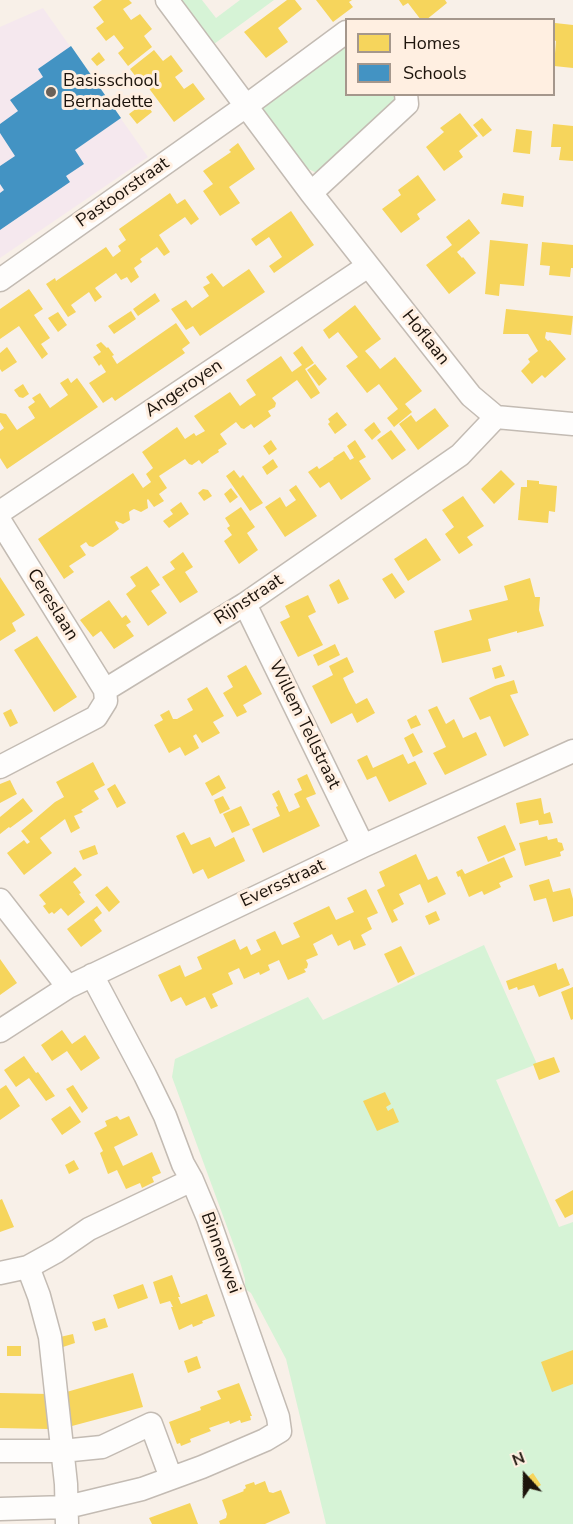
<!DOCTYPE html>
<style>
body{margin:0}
#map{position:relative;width:573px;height:1524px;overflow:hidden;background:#f8f0e8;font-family:"Nunito Sans",sans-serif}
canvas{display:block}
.legend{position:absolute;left:345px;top:18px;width:210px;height:78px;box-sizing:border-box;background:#ffefe1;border:2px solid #a5978c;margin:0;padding:8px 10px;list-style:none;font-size:18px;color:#1d140c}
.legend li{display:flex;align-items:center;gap:12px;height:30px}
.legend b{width:30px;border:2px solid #a5978c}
.north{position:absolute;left:495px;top:1446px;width:60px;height:60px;-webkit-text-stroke:4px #ffefe1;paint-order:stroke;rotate:339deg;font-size:16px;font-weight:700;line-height:24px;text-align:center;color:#1d140c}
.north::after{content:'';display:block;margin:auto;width:21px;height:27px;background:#1d140c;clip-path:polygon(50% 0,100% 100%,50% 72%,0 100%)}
</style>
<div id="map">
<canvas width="573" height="1524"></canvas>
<ul class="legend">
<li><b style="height:16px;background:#f6d55c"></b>Homes</li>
<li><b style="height:16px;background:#4393c3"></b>Schools</li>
</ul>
<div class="north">N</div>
</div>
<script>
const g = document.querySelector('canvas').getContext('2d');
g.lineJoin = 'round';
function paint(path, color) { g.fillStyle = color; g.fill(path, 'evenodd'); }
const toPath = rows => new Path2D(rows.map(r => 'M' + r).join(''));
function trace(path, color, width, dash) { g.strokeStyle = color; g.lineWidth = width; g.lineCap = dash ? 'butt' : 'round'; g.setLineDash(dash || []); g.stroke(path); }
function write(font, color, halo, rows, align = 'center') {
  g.font = font + ' "Nunito Sans",sans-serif'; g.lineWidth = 6; g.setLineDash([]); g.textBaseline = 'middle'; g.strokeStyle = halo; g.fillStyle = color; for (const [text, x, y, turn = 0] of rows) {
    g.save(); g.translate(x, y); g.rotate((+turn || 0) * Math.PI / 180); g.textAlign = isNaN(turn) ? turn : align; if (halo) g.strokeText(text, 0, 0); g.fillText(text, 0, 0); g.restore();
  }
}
paint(toPath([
 [43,8,148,157,0,258,0,27]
]), '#f5e8ee');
paint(toPath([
 [182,0,202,0,216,18,240,0,274,0,214,44],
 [346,45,346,94,400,95,407,104,319,174,304,167,259,106],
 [484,945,537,1064,496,1080,559,1227,573,1222,573,1524,326,1524,286,1359,251,1293,245,1289,245,1279,240,1262,172,1077,175,1059,308,997,323,1020]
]), '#d6f3d6');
paint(toPath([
 [102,0,129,0,132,3,123,9,131,20,140,14,152,29,144,36,152,47,128,66,118,53,124,48,114,35,106,41,96,28,104,22,93,7],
 [287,0,295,0,302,9,278,28,288,42,266,58,244,32],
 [316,0,352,0,349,2,353,7,333,22],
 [399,0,445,0,447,3,426,20,421,20,408,3,403,6],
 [555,23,573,25,573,68,554,66,556,41,554,40],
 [154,50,163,61,171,55,183,71,175,77,184,89,193,83,205,99,174,122,142,79,139,81,130,69],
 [99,52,105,60,97,66,91,59],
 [145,102,152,112,137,124,129,114],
 [460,113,478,136,459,151,463,157,444,171,426,147,444,132,440,128],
 [482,118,492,130,483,137,473,125],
 [553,124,573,126,573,161,559,160,561,147,551,147],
 [516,129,532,131,530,154,513,152],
 [238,143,255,169,229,187,240,203,220,216,203,191,213,184,203,171,231,152,229,150],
 [418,175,436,200,417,214,420,219,401,233,382,209,401,195,398,190],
 [170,193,177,204,185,199,199,219,191,225,185,217,159,235,170,252,164,256,157,247,140,259,142,262,134,268,139,277,131,283,127,277,121,280,116,273,95,288,102,297,95,302,89,292,71,305,76,312,68,317,46,284,55,278,56,281,106,247,113,257,121,251,118,246,126,240,119,229],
 [503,193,524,196,523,207,501,204],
 [291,211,314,245,274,273,269,266,282,257,269,237,256,246,251,239],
 [469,219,480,233,457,252,462,258,463,257,476,273,449,294,426,265,452,245,446,237],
 [490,240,528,244,524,286,500,284,499,296,485,294],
 [542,242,573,245,573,268,571,268,570,277,549,275,550,266,540,265],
 [249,269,265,292,200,336,193,326,186,330,171,309,186,300,192,308,209,296,203,287,210,283,206,277,212,273,223,287],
 [29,289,43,309,34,315,50,338,41,344,48,354,42,359,19,326,0,339,0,309],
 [155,293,160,301,138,316,133,309],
 [355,305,381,339,365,351,373,360,380,369,395,357,422,391,405,404,412,412,394,427,387,418,398,409,379,384,367,393,346,366,358,357,338,332,329,339,323,330],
 [506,309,573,316,571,335,546,332,545,338,548,341,550,340,566,359,545,378,542,375,532,384,521,371,530,362,528,359,538,351,528,334,503,334],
 [131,311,136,319,114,334,108,326],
 [58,312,67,325,58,332,48,318],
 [176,323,190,343,182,349,185,353,115,401,112,397,103,403,89,383,106,372,101,364,99,366,93,357,101,352,96,345,101,342,107,348,108,347,114,355,112,356,117,364],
 [302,346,314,363,305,369,320,393,311,399,297,380,272,398,276,403,275,407,268,411,271,416,254,428,251,424,244,429,241,428,236,422,220,434,227,444,218,450,219,452,211,457,202,464,199,460,192,465,189,464,185,459,159,476,167,488,159,494,164,501,154,507,148,499,147,500,148,508,141,512,134,509,132,510,129,512,130,520,123,524,116,521,115,522,119,529,111,535,93,547,89,546,86,542,80,546,86,555,69,566,74,572,64,579,38,539,133,473,143,488,151,482,146,474,153,468,142,452,177,427,185,439,194,433,196,436,205,431,194,416,230,392,240,406,248,400,256,395,246,380,281,356,292,372,302,365,293,353],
 [7,347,17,362,2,372,0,369,0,353],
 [315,364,327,379,319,386,307,370],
 [68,378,71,383,77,378,98,407,7,469,0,458,0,431,4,428,0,422,0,413,6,414,17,430,35,418,28,407,35,402,32,398,40,393,50,408,68,395,60,383],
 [23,384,29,394,23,398,19,397,14,390],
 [435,408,449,426,418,450,399,424,411,415,416,422],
 [337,412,347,425,335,434,328,424,330,422,328,419],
 [374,422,381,432,372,440,364,430],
 [391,430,406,450,392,460,377,440],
 [271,440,277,449,269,455,263,446],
 [355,440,366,457,359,461,371,479,341,500,329,482,320,488,308,472,317,466,319,469,334,459,333,458,344,451,350,460,354,458,347,446],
 [273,459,278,467,267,475,262,467],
 [234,470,240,478,243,475,263,503,250,511,226,476],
 [501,470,515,484,494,504,481,489],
 [527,480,539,481,539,484,557,486,555,512,549,511,548,523,518,520,521,487,527,487],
 [296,485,317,516,285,537,265,507,280,497,286,507,296,500,289,490],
 [231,488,238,497,230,503,224,494],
 [203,489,208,490,212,496,204,501,198,493],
 [463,496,484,526,467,537,473,545,459,554,445,534,454,527,442,510],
 [181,502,189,514,169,528,163,521,173,514,170,510],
 [241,507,255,527,247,533,258,550,239,564,224,541,232,535,227,528,230,526,225,518],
 [426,538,441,560,408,581,394,559],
 [183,552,193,567,185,572,198,592,180,603,162,577,175,569,170,562],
 [147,566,160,585,151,591,167,613,148,626,126,594,136,586,130,577],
 [392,573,405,592,395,599,382,579],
 [0,577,25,615,12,623,16,631,0,641],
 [530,578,535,597,540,597,539,610,544,626,517,633,517,631,488,639,491,651,442,663,434,631,472,620,469,610,508,600,504,586],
 [339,579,349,599,338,604,329,585],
 [308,595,316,612,308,616,323,645,298,657,280,622,290,617,285,606],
 [109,600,122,618,126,615,131,622,126,625,134,636,114,649,101,631,93,637,80,620],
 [37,636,77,697,54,712,14,650],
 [335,644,340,655,318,666,313,655],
 [347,657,354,672,343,678,349,691,356,704,367,698,375,713,357,723,352,713,331,724,312,686,333,675,329,666],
 [246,665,262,694,243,705,247,712,237,717,223,693,233,687,227,676],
 [501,665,505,676,495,679,492,668],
 [514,680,518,693,510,695,529,735,504,747,490,716,480,720,469,698,495,686],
 [207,687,224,716,213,722,220,733,202,743,196,734,193,736,199,748,185,756,180,747,169,753,154,725,163,720,160,715,169,710,173,719,177,719,193,710,187,699],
 [437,706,446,724,454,719,463,738,476,732,487,755,445,775,433,753,446,747,428,710],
 [11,709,18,723,10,727,3,713],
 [416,715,421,725,411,729,407,720],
 [413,733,423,752,413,757,404,738],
 [403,754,408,764,415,761,427,784,389,802,376,776,367,780,357,760,367,755,373,768],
 [93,762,105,785,94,791,99,799,81,810,83,812,74,816,80,828,71,833,65,819,40,838,52,853,24,875,7,853,24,840,27,844,30,842,21,831,55,802,64,797,56,782],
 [307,774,316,794,306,798,320,826,263,853,252,829,280,816,276,807,278,806,272,794,279,790,289,812,300,807,294,794,302,790,297,779],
 [219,775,226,788,212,796,205,783],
 [10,780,17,794,0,803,0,784],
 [115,784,126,803,117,808,107,789],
 [223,796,230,809,220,814,214,800],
 [23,798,33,811,10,828,9,827,0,834,0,817],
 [541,798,544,814,550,812,553,823,539,825,538,820,520,824,516,803],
 [241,806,250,825,232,833,223,814],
 [505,825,516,850,488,862,477,837],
 [184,832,191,845,210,837,215,847,234,837,245,861,208,879,203,869,193,874,176,836],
 [547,836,548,840,557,838,558,842,562,843,564,850,560,852,561,856,525,866,519,843],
 [95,845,98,854,83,860,79,851],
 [416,854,428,880,437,876,446,894,428,903,420,884,399,894,404,904,393,910,398,920,392,923,377,890,385,886,379,872],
 [504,857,513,877,499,883,501,887,484,895,482,891,469,897,460,876,458,877,456,872,462,869,465,874],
 [75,867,82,875,73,882,81,893,79,894,85,902,68,916,61,908,54,914,52,912,49,914,43,906,46,904,39,895],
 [549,879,553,892,570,888,573,899,573,916,553,922,546,898,534,901,529,885],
 [107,886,120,902,109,912,95,895],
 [366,889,378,913,367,918,372,929,361,935,366,945,354,950,350,940,338,946,332,934,313,944,318,955,306,960,308,964,307,968,304,969,306,972,288,980,279,960,268,965,270,970,260,975,259,972,244,979,239,968,228,973,233,984,212,994,218,1006,211,1009,205,997,186,1006,181,997,171,1002,158,975,180,965,185,977,202,969,197,957,235,939,240,950,247,946,251,955,261,950,256,940,275,931,282,945,300,937,293,923,329,906,336,920,354,912,347,898],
 [97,906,102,913,94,920,102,931,81,947,67,929],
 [436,911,440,920,429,925,425,916],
 [401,946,415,974,398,983,384,954],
 [0,959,17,983,0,995],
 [556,963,558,970,563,968,570,985,539,997,534,985,518,990,517,987,509,990,506,981],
 [573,987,573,1019,571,1020,561,992],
 [62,1030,72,1044,85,1035,100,1058,81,1071,67,1051,52,1061,41,1045],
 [24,1056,36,1073,38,1072,55,1096,46,1101,29,1078,16,1087,4,1070],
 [554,1057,560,1072,539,1080,533,1064],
 [6,1085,20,1106,0,1120,0,1089],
 [73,1085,88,1108,82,1113,66,1089],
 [385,1092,391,1104,386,1107,388,1111,393,1108,399,1122,377,1131,363,1101],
 [70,1106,81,1122,62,1135,51,1119],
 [117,1116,120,1120,129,1116,138,1135,114,1147,123,1166,152,1152,161,1173,152,1177,154,1182,142,1188,140,1183,126,1189,117,1170,108,1174,100,1153,103,1151,94,1133,107,1126,105,1121],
 [74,1160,79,1169,69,1174,65,1165],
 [573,1190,573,1214,565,1218,555,1200],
 [2,1199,14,1227,0,1232,0,1200],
 [172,1275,180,1297,178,1297,181,1304,207,1294,215,1316,202,1321,203,1323,193,1327,192,1324,179,1330,171,1307,173,1307,170,1301,160,1304,153,1282],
 [143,1284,148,1298,118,1309,113,1295],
 [105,1318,108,1327,95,1331,92,1322],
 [73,1334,75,1343,63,1347,60,1337],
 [7,1346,21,1346,21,1356,7,1356],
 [573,1350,573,1384,552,1392,541,1362],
 [197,1356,201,1368,188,1373,184,1361],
 [133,1373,143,1407,72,1426,63,1393],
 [239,1383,252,1416,250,1416,251,1420,241,1423,240,1420,230,1424,229,1421,209,1428,211,1431,190,1439,191,1442,181,1446,180,1443,177,1444,169,1422,201,1410,200,1407,221,1399,217,1391],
 [0,1393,49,1394,49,1429,0,1428],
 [533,1473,541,1485,533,1490,525,1479],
 [265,1481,269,1492,273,1493,281,1490,290,1513,265,1524,220,1524,219,1521,226,1518,227,1514,222,1500,244,1491,243,1490,246,1488,245,1485,254,1482,255,1485],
 [190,1503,198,1524,152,1524,149,1518]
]), '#f6d55c');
paint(toPath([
 [71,46,121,118,75,150,84,164,66,176,70,182,0,230,0,193,4,190,0,184,0,166,15,156,0,133,0,124,18,111,10,100,43,77,38,69]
]), '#4393c3');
const street = toPath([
 [167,0,311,193,471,396,496,417,573,424],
 [311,193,407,104,406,94],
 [0,280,246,106,346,32],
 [0,512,368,266],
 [0,521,105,690],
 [245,604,363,846],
 [0,767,96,717,106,701,105,690,245,604,460,455,496,417],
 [0,900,68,987],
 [0,1031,68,987,363,846,573,751],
 [28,1267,39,1296,50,1337,66,1484,67,1524],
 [0,1273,28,1267,57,1251,89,1229,192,1180],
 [0,1451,62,1451,102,1447,151,1424,171,1478],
 [0,1509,67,1507,142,1489,202,1467,265,1440,280,1431,278,1417,208,1218,192,1180,183,1164,165,1116,145,1075,92,975]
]);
trace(street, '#c3bbb3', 25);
trace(street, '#fefdfc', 22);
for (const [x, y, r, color] of [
 [51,92,6,"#6a6159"]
]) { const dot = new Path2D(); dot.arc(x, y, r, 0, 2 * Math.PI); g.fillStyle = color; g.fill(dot); trace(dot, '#ffefe1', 2); }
write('18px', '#1d140c', '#ffefe1', [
 ["Basisschool",63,82],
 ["Bernadette",63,103]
], 'left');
write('18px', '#1d140c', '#ffefe1', [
 ["Pastoorstraat",123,193,-35],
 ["Hoflaan",425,338,51],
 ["Angeroyen",184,389,-34],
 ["Rijnstraat",249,600,-33],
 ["Cereslaan",52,605,58],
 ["Willem Tellstraat",304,725,64],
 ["Eversstraat",283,884,-25],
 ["Binnenwei",220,1253,70]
]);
</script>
